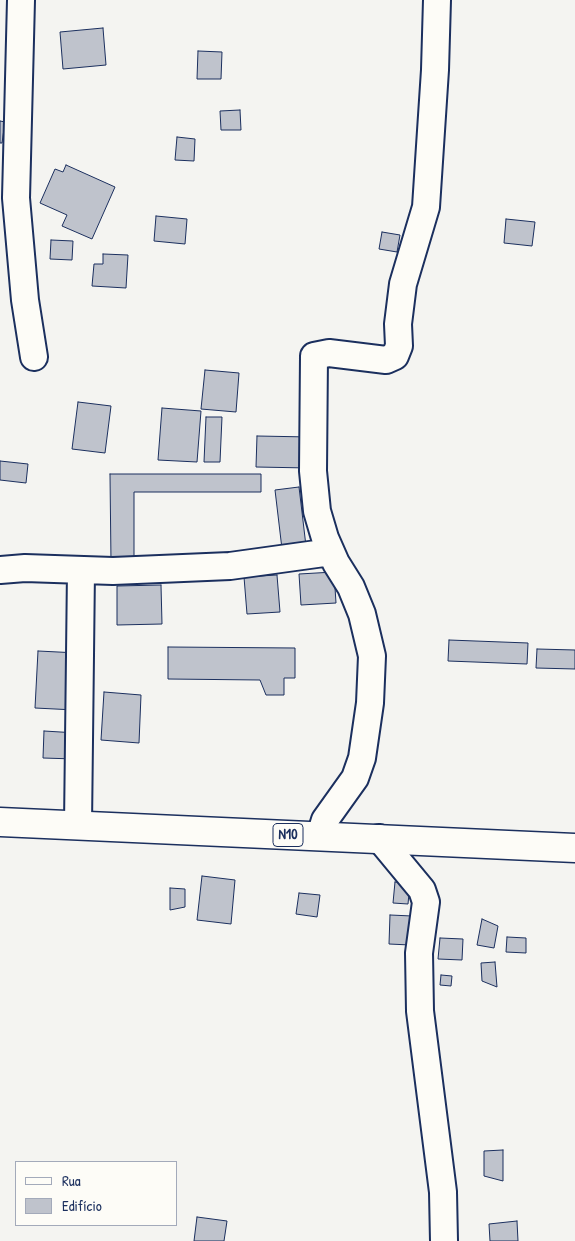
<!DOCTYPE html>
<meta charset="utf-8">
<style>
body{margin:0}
#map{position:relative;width:575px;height:1241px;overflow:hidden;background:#f4f4f1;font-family:"Patrick Hand",sans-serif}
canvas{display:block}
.legend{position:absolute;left:15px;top:1161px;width:162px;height:65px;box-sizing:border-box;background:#fdfcf7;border:1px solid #a3aaba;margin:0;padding:6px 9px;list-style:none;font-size:15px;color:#1b2f5e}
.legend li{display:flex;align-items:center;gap:10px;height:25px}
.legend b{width:25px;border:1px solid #a3aaba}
</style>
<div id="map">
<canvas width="575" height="1241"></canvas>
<ul class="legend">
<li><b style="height:6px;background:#fdfcf7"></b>Rua</li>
<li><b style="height:14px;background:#bfc3cc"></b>Edifício</li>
</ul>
</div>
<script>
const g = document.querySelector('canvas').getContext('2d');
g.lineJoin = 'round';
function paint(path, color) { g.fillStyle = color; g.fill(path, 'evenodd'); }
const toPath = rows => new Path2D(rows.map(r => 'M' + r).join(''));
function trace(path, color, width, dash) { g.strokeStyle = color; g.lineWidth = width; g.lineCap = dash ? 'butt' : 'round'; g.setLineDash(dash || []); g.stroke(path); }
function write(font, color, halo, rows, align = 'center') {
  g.font = font + ' "Patrick Hand",sans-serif'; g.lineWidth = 5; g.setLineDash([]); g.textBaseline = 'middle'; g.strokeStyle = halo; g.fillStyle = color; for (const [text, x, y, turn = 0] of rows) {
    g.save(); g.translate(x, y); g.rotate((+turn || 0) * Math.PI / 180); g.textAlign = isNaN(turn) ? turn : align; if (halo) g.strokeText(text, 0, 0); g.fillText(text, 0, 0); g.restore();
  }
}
const building = toPath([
 [103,28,106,65,63,69,60,32,103,28],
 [198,51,222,52,221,79,197,79,198,51],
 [240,110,241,130,221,130,220,111,240,110],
 [0,121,5,122,2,143,0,143,0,121],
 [177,137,195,139,194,161,175,160,177,137],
 [66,165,115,187,92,239,62,226,67,215,40,203,55,169,63,172,66,165],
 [156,216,187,219,185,244,154,241,156,216],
 [506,219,535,222,532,246,504,243,506,219],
 [382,232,400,235,397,252,379,249,382,232],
 [51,240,73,241,72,260,50,259,51,240],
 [103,254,128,255,126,288,92,286,94,264,103,264,103,254],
 [205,370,239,373,236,412,201,409,205,370],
 [78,402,111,406,105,453,72,449,78,402],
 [162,408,201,411,197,462,158,460,162,408],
 [206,417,222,417,220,462,204,462,206,417],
 [257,436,310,437,309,468,256,467,257,436],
 [0,461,28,464,26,483,0,480,0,461],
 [110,474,261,474,261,492,134,492,134,562,111,562,110,474],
 [299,487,306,546,282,549,275,490,299,487],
 [334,572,336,603,301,605,299,574,334,572],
 [277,575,280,612,247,614,244,577,277,575],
 [161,585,162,624,117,625,117,586,161,585],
 [449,640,528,643,527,664,448,661,449,640],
 [168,647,295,648,295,678,284,678,284,695,266,695,260,680,168,679,168,647],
 [537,649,575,650,575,669,536,668,537,649],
 [38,651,78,653,75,710,35,708,38,651],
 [104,692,141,695,139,743,101,740,104,692],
 [44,731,77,733,75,759,43,758,44,731],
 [202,876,235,880,231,924,197,920,202,876],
 [395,882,410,883,408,904,393,903,395,882],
 [170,888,185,889,185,907,170,910,170,888],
 [299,893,320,895,317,917,296,914,299,893],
 [390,915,412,916,410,945,389,944,390,915],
 [482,919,498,926,494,948,477,945,482,919],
 [507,937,526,938,526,953,506,952,507,937],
 [440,938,463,939,462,960,438,959,440,938],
 [495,962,497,987,482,981,481,963,495,962],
 [441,975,452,976,451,986,440,985,441,975],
 [503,1150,503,1181,484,1176,484,1151,503,1150],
 [197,1217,227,1221,224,1241,194,1241,197,1217],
 [517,1221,518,1241,490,1241,489,1224,517,1221]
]);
paint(building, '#bfc3cc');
trace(building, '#1b2f5e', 1);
const minor = toPath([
 [21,0,16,198,25,300,34,357],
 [0,570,25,568,113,571,230,566,331,552],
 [78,825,81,570],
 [320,836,325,820,355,778,362,758,370,703,372,656,362,614,351,587,336,563,325,538,317,511,313,471,314,356,329,353,386,360,395,356,399,346,398,324,403,284,426,207,435,70,437,0],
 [379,838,422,890,426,902,419,953,420,1011,443,1192,444,1241]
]);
const major = toPath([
 [0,822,575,848]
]);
trace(minor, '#1b2f5e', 30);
trace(major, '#1b2f5e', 31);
trace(minor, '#fdfcf7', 26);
trace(major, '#fdfcf7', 28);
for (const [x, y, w] of [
 [288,835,30]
]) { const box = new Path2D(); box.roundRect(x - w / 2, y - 11.5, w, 23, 4); g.fillStyle = '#fdfcf7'; g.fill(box); trace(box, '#1b2f5e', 1); }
write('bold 14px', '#1b2f5e', null, [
 ["N10",288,835]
]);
</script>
